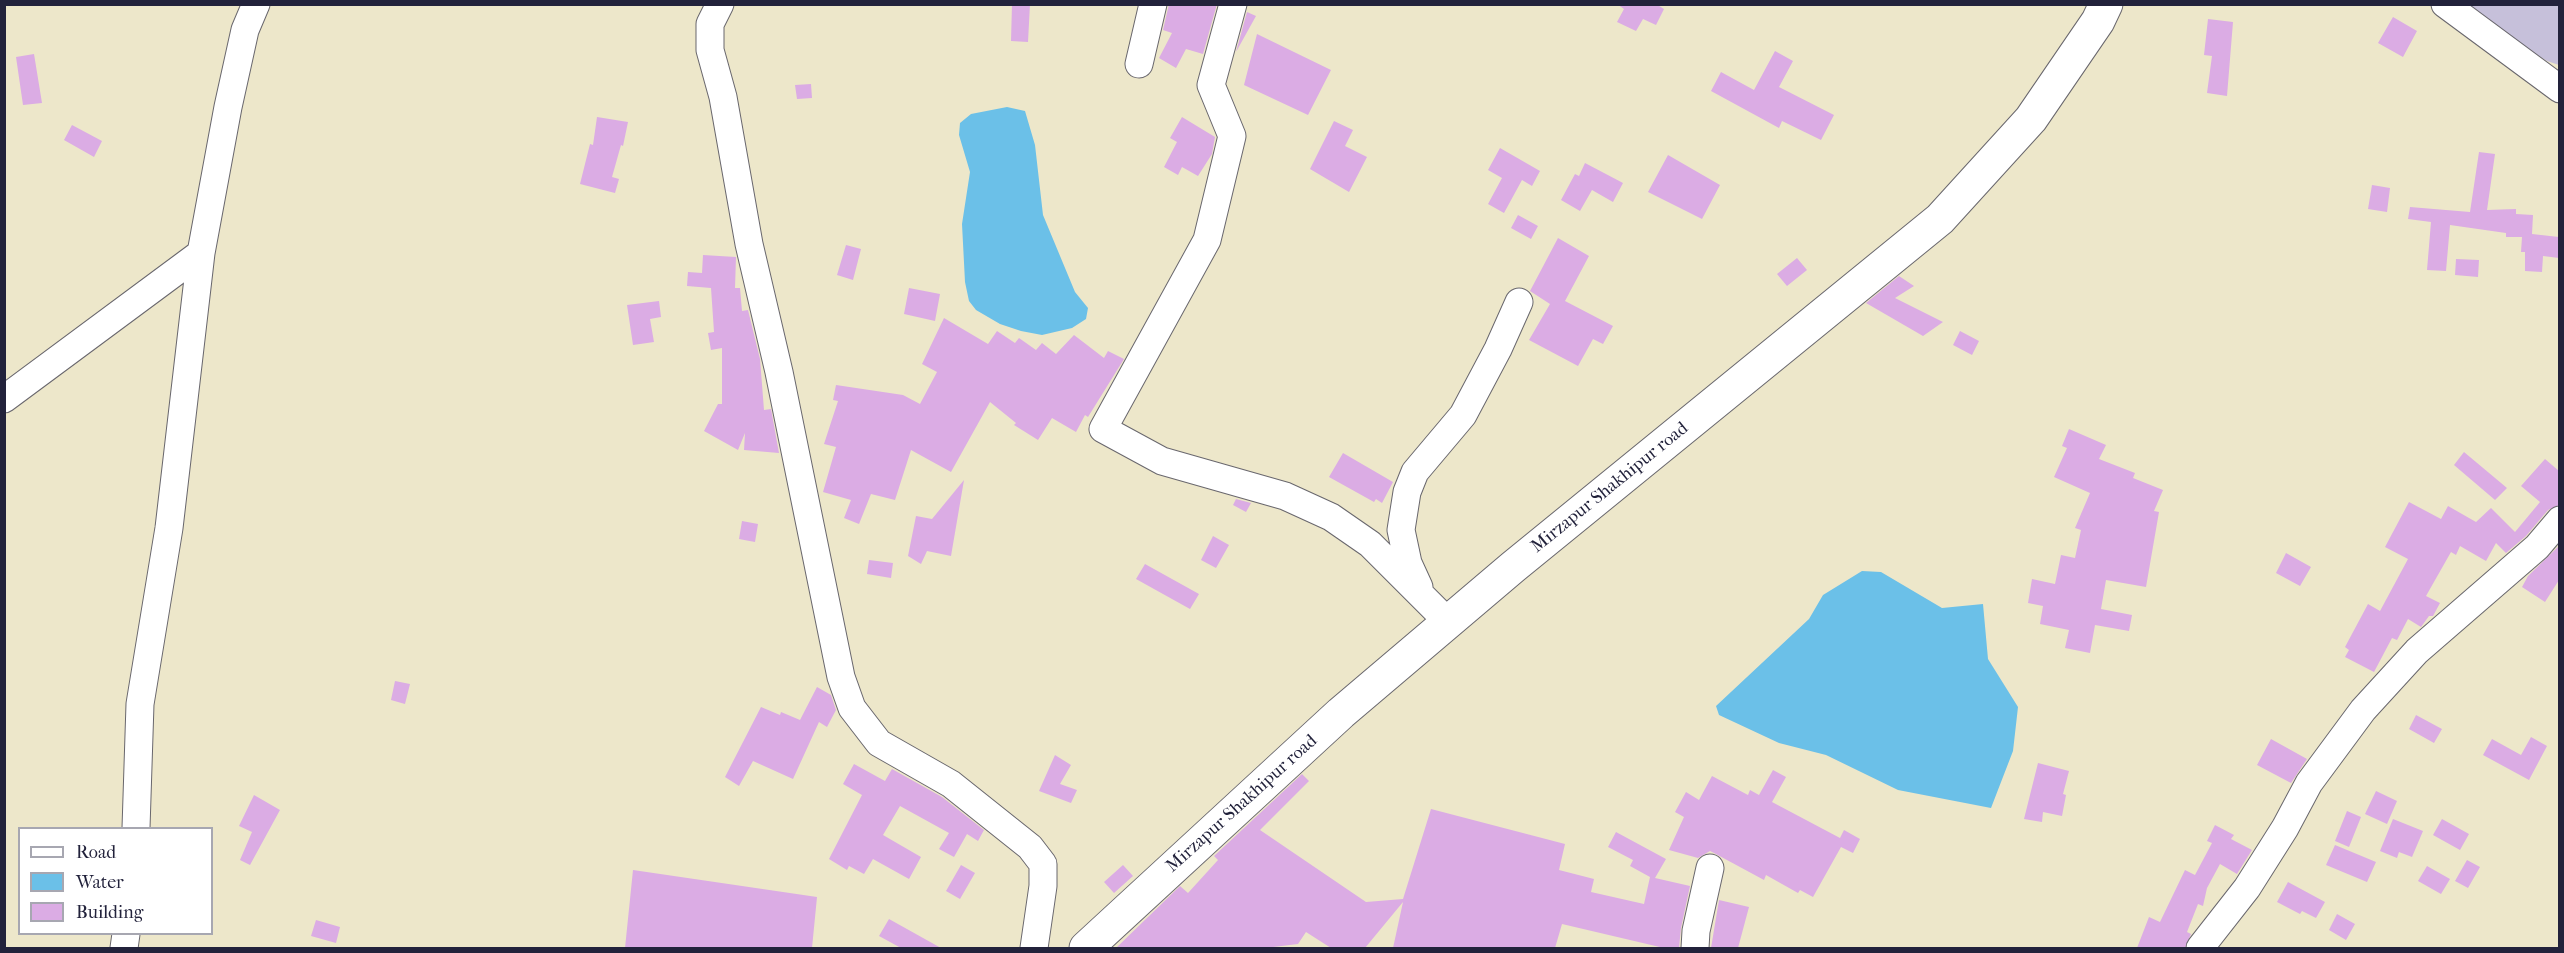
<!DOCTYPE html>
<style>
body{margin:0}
#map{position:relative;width:2564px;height:953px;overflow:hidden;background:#ede7ca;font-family:"IM FELL French Canon",serif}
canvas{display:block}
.frame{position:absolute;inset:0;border:6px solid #22223b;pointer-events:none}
.legend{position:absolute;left:18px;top:827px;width:195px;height:108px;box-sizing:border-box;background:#fff;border:2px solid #a7a7b1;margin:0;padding:8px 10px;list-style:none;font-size:18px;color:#22223b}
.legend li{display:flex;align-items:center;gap:12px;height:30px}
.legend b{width:30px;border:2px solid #a7a7b1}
</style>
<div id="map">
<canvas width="2564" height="953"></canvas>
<div class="frame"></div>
<ul class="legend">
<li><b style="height:8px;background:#fff"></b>Road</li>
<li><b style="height:16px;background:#6bc0e8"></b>Water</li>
<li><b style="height:16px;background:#dbace4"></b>Building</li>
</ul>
</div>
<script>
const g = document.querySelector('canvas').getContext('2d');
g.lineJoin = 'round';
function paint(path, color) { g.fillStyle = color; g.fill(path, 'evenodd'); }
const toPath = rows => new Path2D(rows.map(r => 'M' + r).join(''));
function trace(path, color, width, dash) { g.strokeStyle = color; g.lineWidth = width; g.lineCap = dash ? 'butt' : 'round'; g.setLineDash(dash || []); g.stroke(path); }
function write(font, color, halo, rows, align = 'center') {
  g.font = font + ' "IM FELL French Canon",serif'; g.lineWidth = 5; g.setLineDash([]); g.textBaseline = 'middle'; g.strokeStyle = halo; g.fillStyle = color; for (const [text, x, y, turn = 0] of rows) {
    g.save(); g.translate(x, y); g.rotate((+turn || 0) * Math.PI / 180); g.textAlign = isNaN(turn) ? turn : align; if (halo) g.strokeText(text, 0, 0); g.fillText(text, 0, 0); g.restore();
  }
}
paint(toPath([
 [2456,5,2559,5,2559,65,2547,61]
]), '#c6c0da');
paint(toPath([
 [1007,107,1025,111,1035,145,1043,215,1075,292,1088,308,1086,319,1072,328,1042,335,1021,331,1000,324,976,310,969,301,965,282,962,224,970,172,959,135,960,123,971,114],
 [1862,571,1881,572,1942,608,1983,604,1988,659,2018,707,2013,751,1991,808,1898,790,1826,755,1779,743,1719,715,1716,706,1809,619,1823,595]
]), '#6bc0e8');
paint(toPath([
 [1012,4,1030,4,1028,42,1011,41],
 [1169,4,1217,4,1203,54,1186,49,1176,68,1159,58,1172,33,1163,30],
 [1617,4,1656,4,1664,9,1656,25,1643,19,1636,31,1617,22,1624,9],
 [1247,12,1256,16,1236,52],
 [2393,17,2417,31,2403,57,2378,43],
 [2208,19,2233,22,2227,96,2207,93,2212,56,2204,55],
 [1257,34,1331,70,1308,115,1244,85],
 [1775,51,1793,61,1779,87,1834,115,1821,140,1782,121,1779,128,1711,91,1721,72,1754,90],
 [34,54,42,103,23,105,16,57],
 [811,84,812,98,797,99,795,85],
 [597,117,628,122,623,146,621,145,612,177,619,179,615,193,580,184,590,144,593,145],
 [1182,117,1215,137,1212,154,1198,176,1182,167,1178,175,1164,167,1177,142,1170,138],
 [1334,121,1353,130,1345,146,1367,157,1349,192,1310,169],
 [72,125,102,141,94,157,64,140],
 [1500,148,1540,171,1532,186,1522,180,1504,213,1488,204,1502,178,1488,170],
 [2479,152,2495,154,2487,210,2516,209,2516,214,2533,215,2532,234,2559,237,2559,258,2543,256,2542,272,2525,271,2525,252,2521,252,2522,237,2506,237,2506,233,2450,225,2446,271,2427,270,2431,222,2408,219,2410,207,2470,212],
 [1668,155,1720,185,1702,219,1648,192],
 [1585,163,1623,183,1613,202,1592,190,1580,211,1561,200,1575,174,1579,176],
 [2372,185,2390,188,2387,212,2368,209],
 [1518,215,1538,226,1531,239,1511,228],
 [1558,238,1589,256,1565,301,1613,326,1603,344,1593,339,1578,366,1529,340,1550,304,1530,291],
 [846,245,861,249,853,280,837,275],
 [703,255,736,257,735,288,740,288,742,311,748,310,760,359,764,410,771,409,779,453,744,450,745,433,738,450,704,431,718,404,722,404,722,348,711,350,708,333,714,332,711,288,687,286,688,272,702,273],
 [1797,258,1807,270,1787,286,1777,274],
 [2456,259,2479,260,2478,277,2455,275],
 [1899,276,1914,286,1895,298,1943,322,1923,336,1866,303],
 [909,288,940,294,935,321,904,314],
 [659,301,661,317,650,319,654,342,633,345,627,305],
 [944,318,988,344,997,331,1015,343,1019,338,1036,350,1042,343,1056,354,1074,335,1104,358,1108,351,1124,359,1088,417,1085,415,1076,432,1052,418,1038,440,1014,425,1016,423,990,402,951,472,911,450,895,500,871,494,859,524,844,518,851,500,823,492,836,447,824,444,838,401,833,400,836,385,903,395,920,404,937,372,922,364],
 [1960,331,1979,341,1972,355,1953,345],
 [2069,429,2106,445,2099,459,2135,473,2133,478,2163,490,2154,511,2159,512,2146,587,2106,580,2101,609,2132,615,2129,631,2095,625,2090,653,2065,648,2069,630,2040,624,2043,606,2028,603,2032,579,2055,584,2061,555,2075,558,2081,530,2075,528,2090,493,2054,477,2067,448,2062,446],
 [2464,452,2507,488,2495,500,2454,465],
 [1343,453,1393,482,1382,503,1376,499,1374,502,1329,477],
 [2545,459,2559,471,2559,505,2548,510,2526,536,2506,553,2496,543,2486,561,2460,546,2456,555,2451,552,2426,596,2440,603,2433,616,2429,616,2421,627,2408,619,2397,640,2392,638,2374,672,2345,657,2349,650,2345,647,2368,604,2380,611,2408,559,2385,547,2409,502,2441,519,2448,506,2476,522,2491,508,2515,532,2540,502,2521,486],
 [964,480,951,556,927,551,921,564,908,556,916,516,932,519],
 [1236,499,1251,503,1246,512,1233,505],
 [742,521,758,524,755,542,739,539],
 [1213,536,1229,545,1216,568,1201,560],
 [2559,546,2559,580,2545,602,2522,587,2528,576],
 [2286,553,2311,567,2300,586,2276,573],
 [869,560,893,563,891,578,867,574],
 [1145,564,1199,594,1190,609,1136,579],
 [395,681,410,684,405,704,391,700],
 [817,687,831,695,836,710,827,727,819,722,793,779,753,761,739,786,725,777,761,707,780,715,781,712,800,720],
 [2416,715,2442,729,2434,743,2409,729],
 [2531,737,2547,746,2529,780,2483,755,2492,739,2521,755],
 [2271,739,2307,759,2291,783,2257,765],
 [1055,755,1071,765,1060,784,1077,790,1071,803,1039,791],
 [2038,763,2069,771,2063,794,2066,795,2062,816,2043,812,2042,822,2024,819],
 [854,764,885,781,892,769,942,797,984,830,978,841,967,834,954,857,939,849,949,833,900,806,883,835,921,857,909,879,873,859,864,874,849,866,847,870,829,859,862,795,843,784],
 [1773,770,1786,777,1772,802,1840,838,1844,830,1860,839,1853,853,1841,847,1813,897,1800,890,1798,893,1766,875,1764,880,1714,853,1710,851,1698,858,1669,850,1684,817,1675,812,1686,792,1699,800,1712,776,1748,795,1750,790,1759,795],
 [1302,774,1309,781,1260,830,1366,902,1403,899,1431,809,1565,844,1559,870,1594,879,1591,892,1644,904,1650,877,1630,866,1633,860,1608,847,1616,832,1666,859,1655,878,1690,886,1681,928,1679,948,1664,948,1562,924,1555,948,1393,948,1403,902,1365,948,1331,948,1306,932,1298,944,1265,948,1116,948,1180,886,1188,893,1218,860,1214,856],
 [2376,791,2397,801,2387,824,2365,814],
 [254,795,280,810,250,865,240,860,252,832,239,826],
 [2347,811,2361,817,2349,847,2335,841],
 [2393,819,2423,831,2412,857,2399,852,2397,858,2380,851],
 [2442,819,2469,834,2460,850,2433,835],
 [2215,825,2234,835,2231,839,2252,850,2237,874,2220,864,2207,888,2203,906,2198,904,2187,932,2191,934,2185,948,2137,948,2149,917,2160,922,2185,870,2195,875,2212,843,2207,841],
 [2335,845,2376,862,2367,882,2326,865],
 [2467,860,2480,867,2468,888,2455,881],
 [961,865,975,873,960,899,946,891],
 [1123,865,1133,876,1114,893,1104,882],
 [2427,866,2450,879,2441,894,2418,881],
 [633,870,817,897,812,948,625,948],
 [2288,882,2325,902,2316,918,2302,911,2300,914,2277,902],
 [1719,900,1749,907,1738,948,1711,948],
 [2337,914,2355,924,2346,940,2329,930],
 [889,919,941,948,901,948,879,936],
 [316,920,340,927,336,943,311,936]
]), '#dbace4');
const minor = toPath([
 [720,4,710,24,710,50,723,97,749,244,779,372,841,677,852,708,879,743,951,784,1030,847,1043,864,1043,886,1034,948],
 [1233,4,1211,85,1232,136,1207,240,1103,429,1162,461,1285,496,1331,517,1370,544,1448,622],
 [2445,4,2560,89],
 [1139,64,1153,4],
 [4,399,201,253],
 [1419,587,1408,563,1401,530,1407,492,1415,472,1463,415,1498,349,1519,302],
 [136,828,140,704,169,528,201,253,228,107,245,30,256,4],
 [124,948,126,934],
 [1695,948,1696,931,1710,868],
 [2200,948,2247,888,2285,828,2309,783,2363,710,2417,651,2537,547,2560,520]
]);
const major = toPath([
 [1086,948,1341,713,1513,567,1940,219,2031,119,2098,21,2106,4]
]);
trace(minor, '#69676d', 29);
trace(major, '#69676d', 35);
trace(minor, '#fff', 27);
trace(major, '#fff', 33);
write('18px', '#22223b', '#fff', [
 ["Mirzapur Shakhipur road",1610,488,-39],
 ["Mirzapur Shakhipur road",1242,804,-42]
]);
</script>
